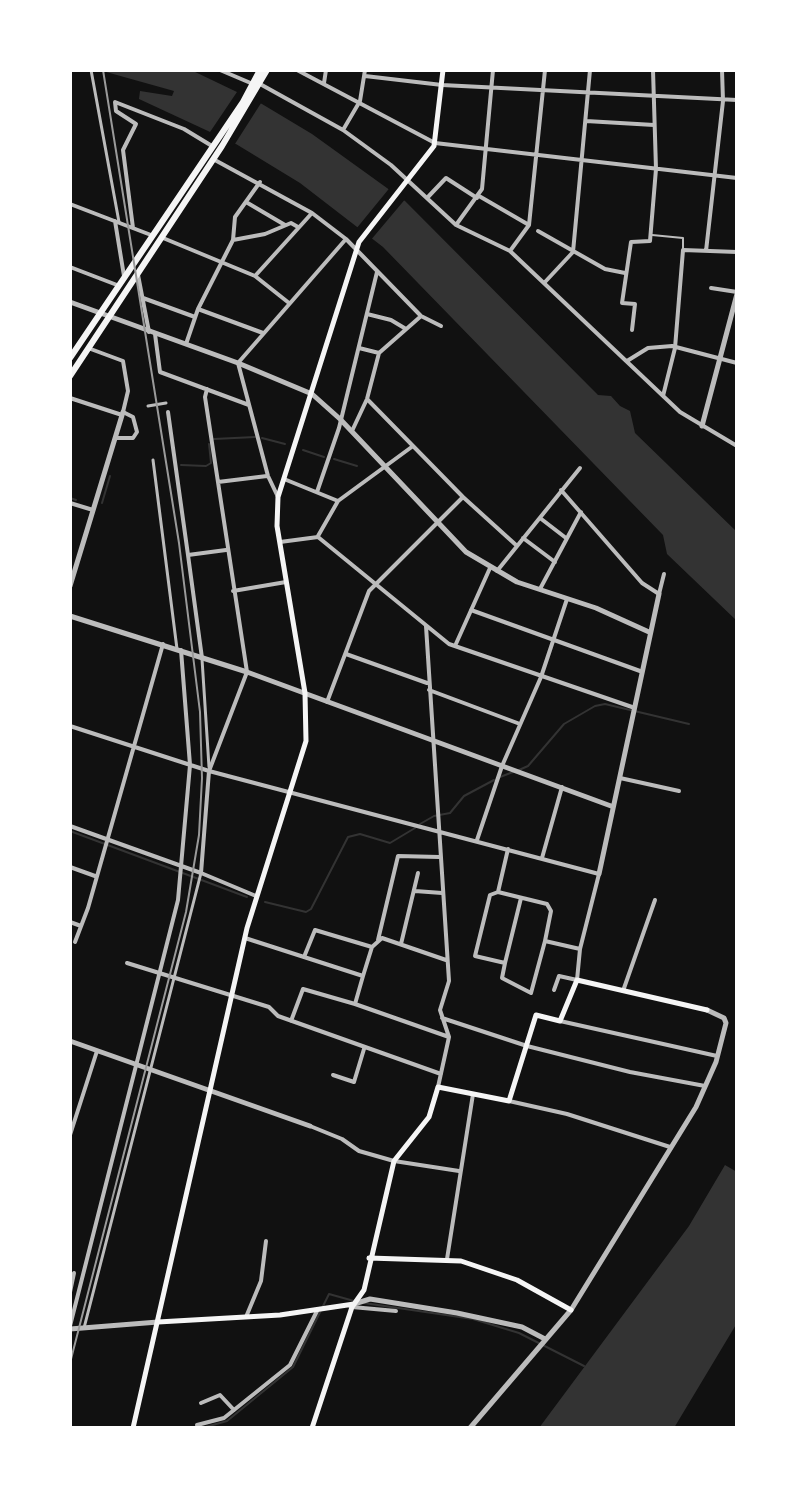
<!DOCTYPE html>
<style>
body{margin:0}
#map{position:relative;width:807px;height:1498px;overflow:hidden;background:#111;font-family:Mulish,sans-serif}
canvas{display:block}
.frame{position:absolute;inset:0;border:72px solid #fff;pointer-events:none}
</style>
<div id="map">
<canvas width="807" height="1498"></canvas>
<div class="frame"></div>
</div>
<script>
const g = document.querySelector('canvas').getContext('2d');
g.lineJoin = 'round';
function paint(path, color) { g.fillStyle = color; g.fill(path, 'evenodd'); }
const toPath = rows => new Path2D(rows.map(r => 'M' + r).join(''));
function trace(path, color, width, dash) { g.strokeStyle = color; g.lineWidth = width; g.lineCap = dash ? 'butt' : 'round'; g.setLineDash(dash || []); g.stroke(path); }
paint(toPath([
 [99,70,191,70,262,104,312,134,405,201,598,395,611,396,620,406,630,411,635,433,737,532,737,621,667,554,663,535,383,247,300,183,236,144,139,99,140,91,172,96,174,91],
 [725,1165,737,1172,737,1323,674,1428,539,1428,689,1226]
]), '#333');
paint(toPath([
 [239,89,263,100,233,147,208,135],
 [392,185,407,197,370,241,356,229]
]), '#111');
trace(toPath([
 [262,438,285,444],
 [214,439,255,437],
 [303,450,324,457],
 [334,459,357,466],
 [181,465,206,466,211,463,209,444],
 [70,498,76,500],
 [102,503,110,476],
 [519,770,528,766,564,724,595,706,605,704,689,724],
 [500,777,513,772],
 [420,824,434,816,450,813,464,796,494,780],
 [70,831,247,897],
 [265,902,306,912,311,909,348,837,360,834,390,843,415,828],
 [364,1303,473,1319,519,1333,584,1366],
 [202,1428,227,1421,293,1367,329,1294,354,1301]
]), '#333', 2);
trace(toPath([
 [652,235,683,238,683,249]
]), '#bcbcbc', 2);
trace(toPath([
 [91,70,119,222],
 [148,406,166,403],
 [153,460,177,649],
 [202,659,209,767],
 [84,1328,201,873]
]), '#bcbcbc', 3);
trace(toPath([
 [220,70,253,84],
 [297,70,435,143,737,178],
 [365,76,442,85,737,100],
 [324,83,326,70],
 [260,84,343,130,391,165,456,225,510,251,680,412,737,446],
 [586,121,654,125],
 [343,130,360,101,365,70],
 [213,159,312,213,346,239,421,316,441,326],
 [479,196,529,225],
 [427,198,446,178,477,198],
 [246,202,285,225],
 [70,204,151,235],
 [115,221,124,276],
 [456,225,482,189,493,70],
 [133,228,123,150,136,124,116,111,115,102,184,129,212,146],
 [538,231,605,269,625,273],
 [163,238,255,276,289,303],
 [233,240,265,234,291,223,298,227],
 [510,251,529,225,545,70],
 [706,251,723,101,722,70],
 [70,267,117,285],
 [138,275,149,332],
 [255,276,312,213],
 [545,282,573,252,590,70],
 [711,288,737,292],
 [143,298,195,317],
 [198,309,263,333],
 [367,314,391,320,406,329],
 [632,330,635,304,622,303,631,242,650,241,656,169,653,70],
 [155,334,160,372,249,405],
 [186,344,198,309,233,240,235,217,260,182],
 [88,348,123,361,128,391,123,412,133,417,137,432,133,438,116,438],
 [359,348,379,353],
 [627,361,648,348,672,346,737,363],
 [207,389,205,397,247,672,209,771,201,873,256,896],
 [663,396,675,348,683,250,737,252],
 [70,398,122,415],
 [367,399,463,497,516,545],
 [168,412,188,555],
 [352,431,367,399,379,353,420,317],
 [284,479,338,501],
 [218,482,267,476],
 [561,490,642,583,659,594,664,574],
 [317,492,339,428,377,272],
 [278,497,268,476,238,363,346,239],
 [70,503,93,510],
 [540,518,566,538],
 [318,536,338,501,413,446],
 [523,538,555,562],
 [280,542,318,537,449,644,632,707],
 [497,571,580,468],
 [540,589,581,512],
 [233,591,286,582],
 [471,610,640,671],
 [426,626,449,981,440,1010,449,1037,438,1087],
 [455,646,490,568],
 [346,654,427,683],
 [202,658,188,555,226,550],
 [429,690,520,724],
 [327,702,369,591,463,497],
 [70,726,209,771,599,874,580,949,577,980,559,976,554,990],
 [620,778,679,791],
 [70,826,201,873],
 [477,840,502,766,541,677,567,599],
 [508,849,498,892,490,895,475,956,505,963,502,978,531,993,545,941,580,949],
 [542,858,562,787],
 [70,867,95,876],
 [415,891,442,893],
 [498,892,547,904,551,911,545,941],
 [70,922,81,926],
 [245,938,363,976,355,1004,449,1037],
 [378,940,398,856,439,857],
 [75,942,88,908,163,644],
 [401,944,418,873],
 [304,957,315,930,372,947],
 [127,963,269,1007,278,1016,441,1074],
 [505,963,521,898],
 [363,976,372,947,382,938,446,960],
 [623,991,655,900],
 [442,1018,527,1046,630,1072,705,1086],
 [291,1021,303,989,355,1004],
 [560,1021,717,1056],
 [333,1075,354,1082,364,1049],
 [509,1101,567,1114,670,1147],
 [310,1126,342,1139,359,1151,394,1161,459,1171],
 [70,1135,97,1051],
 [447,1259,473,1094],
 [70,1292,74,1273],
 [352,1307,396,1311],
 [246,1317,261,1281,266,1241],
 [70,1326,178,900,190,765,181,650],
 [201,1403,220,1395,234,1410],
 [197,1425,224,1418,290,1365,318,1309]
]), '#bcbcbc', 4);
trace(toPath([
 [70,302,238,363,312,394,340,419,466,552,517,582,596,608,649,632],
 [702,426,737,294],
 [70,586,123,412],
 [70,616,247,672,611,806],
 [599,874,659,594],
 [70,1041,310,1126],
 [354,1304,370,1299,457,1313,522,1327,545,1339],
 [70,1329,158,1322],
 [470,1428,571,1310,696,1107,716,1062,726,1023,724,1018,707,1010]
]), '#bcbcbc', 5);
trace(toPath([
 [369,1258,461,1261,517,1280,571,1310],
 [158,1322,280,1315,354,1304],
 [133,1428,247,928,306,741,305,693,277,526,278,497,359,242,434,146,443,70],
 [312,1428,352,1307,364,1290,394,1161,429,1117,438,1087,509,1101,536,1015,560,1021,577,980,707,1010]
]), '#f5f5f5', 5);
trace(toPath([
 [70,358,243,102,260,70],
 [70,376,222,146,267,70]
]), '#f5f5f5', 6);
trace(toPath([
 [70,1363,186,912,199,835,202,778,200,712,179,543,103,70]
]), '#9a9a9a', 2);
</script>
